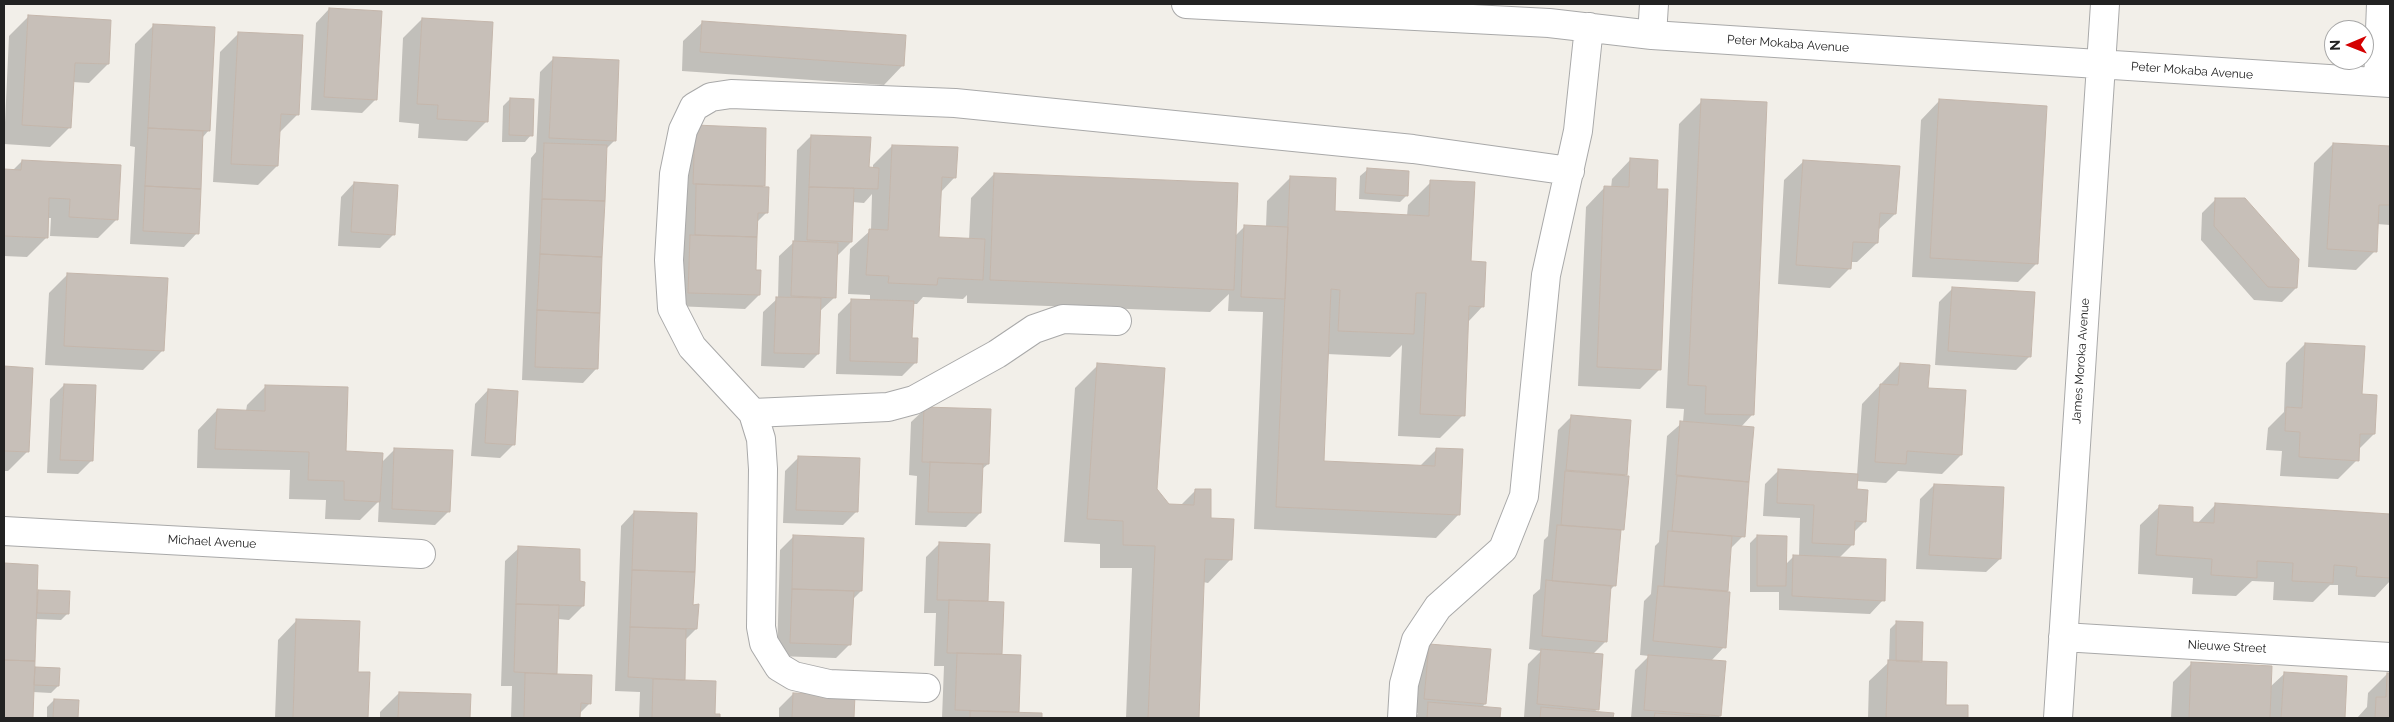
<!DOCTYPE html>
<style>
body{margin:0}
#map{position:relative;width:2394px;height:722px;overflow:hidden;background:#f2efe9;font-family:Raleway,sans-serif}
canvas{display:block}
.frame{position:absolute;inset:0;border:5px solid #222;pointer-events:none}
.north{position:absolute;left:2324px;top:20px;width:50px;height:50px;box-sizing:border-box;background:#fff;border:1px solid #a7a7a7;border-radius:50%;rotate:269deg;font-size:14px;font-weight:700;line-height:20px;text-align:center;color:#222}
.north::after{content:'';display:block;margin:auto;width:18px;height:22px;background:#d40000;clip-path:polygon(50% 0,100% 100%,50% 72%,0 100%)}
</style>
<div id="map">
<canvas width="2394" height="722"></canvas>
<div class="frame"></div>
<div class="north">N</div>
</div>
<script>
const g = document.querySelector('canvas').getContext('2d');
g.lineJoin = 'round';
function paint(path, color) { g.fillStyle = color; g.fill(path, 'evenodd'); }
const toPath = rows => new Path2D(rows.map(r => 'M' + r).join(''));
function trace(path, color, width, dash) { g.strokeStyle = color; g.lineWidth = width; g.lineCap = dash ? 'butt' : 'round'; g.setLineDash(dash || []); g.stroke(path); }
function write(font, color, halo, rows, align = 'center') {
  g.font = font + ' Raleway,sans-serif'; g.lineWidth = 5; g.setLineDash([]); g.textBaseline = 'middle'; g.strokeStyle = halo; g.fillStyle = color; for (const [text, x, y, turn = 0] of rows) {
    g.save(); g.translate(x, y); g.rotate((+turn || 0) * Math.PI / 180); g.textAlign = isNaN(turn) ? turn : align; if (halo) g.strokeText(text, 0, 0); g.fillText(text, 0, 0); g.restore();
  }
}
paint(toPath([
 [329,9,376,99,362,113,311,110,316,23],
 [28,17,108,64,89,83,72,82,70,127,50,147,4,144,9,36],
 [422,19,486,122,467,141,418,138,419,124,399,122,403,38],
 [703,22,903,65,884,85,682,71,683,41],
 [154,25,209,130,202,138,197,233,184,247,130,244,135,147,130,146,135,44],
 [239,33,297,115,279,133,277,166,258,185,213,182,220,52],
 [554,58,615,140,605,150,596,369,583,383,522,380,531,158,536,152,540,72],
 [510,99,531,135,525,142,502,142,503,106],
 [1940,100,2037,263,2018,282,1912,277,1921,120],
 [1702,101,1752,415,1741,427,1752,428,1743,536,1730,549,1724,647,1711,661,1720,716,1718,718,1631,718,1635,670,1649,656,1640,655,1644,601,1651,594,1655,546,1659,542,1667,436,1683,422,1684,409,1666,408,1679,124],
 [765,129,763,188,767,212,756,223,755,271,759,295,745,309,675,306,682,140],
 [811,136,868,168,873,169,873,165,892,146,955,177,940,193,938,238,969,240,971,198,994,174,1235,236,1245,226,1266,227,1267,201,1291,177,1334,212,1407,216,1408,205,1431,182,1470,262,1483,306,1468,322,1463,415,1440,438,1398,436,1402,345,1390,357,1327,354,1323,462,1419,467,1437,449,1459,514,1436,538,1254,529,1263,312,1228,311,1229,294,1210,312,967,303,967,295,963,299,923,297,917,304,912,304,911,339,916,362,902,376,836,374,838,314,851,301,870,301,870,295,848,294,850,249,871,230,872,194,864,203,852,202,851,242,837,256,835,297,820,311,818,354,804,368,761,366,763,312,778,298,779,256,794,242,797,150],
 [2333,144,2390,147,2390,225,2377,224,2375,251,2356,270,2308,267,2314,163],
 [1631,159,1655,190,1659,370,1640,389,1578,386,1586,207,1605,187,1611,188,1612,179],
 [22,161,117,219,98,238,50,236,51,218,47,218,46,238,27,257,4,256,4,171,12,171],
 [1804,161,1895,214,1877,231,1877,243,1857,262,1850,262,1849,269,1830,288,1778,284,1784,180],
 [1367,170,1407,195,1400,202,1359,199,1360,176],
 [354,183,394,234,380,248,338,246,341,197],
 [2216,199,2296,288,2282,302,2254,300,2201,240,2202,213],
 [68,274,163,350,143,370,45,365,49,293],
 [1953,288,2030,356,2016,370,1935,365,1939,302],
 [2305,344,2361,395,2374,434,2358,450,2357,460,2338,479,2280,476,2282,451,2266,450,2268,428,2284,412,2286,363],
 [1900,364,1927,389,1961,455,1942,474,1898,471,1886,483,1856,481,1856,490,1865,521,1853,533,1852,545,1839,558,1883,600,1870,614,1779,610,1779,592,1750,592,1750,543,1757,536,1785,565,1794,556,1799,556,1800,518,1763,516,1765,484,1779,470,1857,475,1862,404],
 [1098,365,1155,489,1168,505,1180,506,1196,490,1231,559,1208,583,1203,582,1198,718,1126,718,1132,568,1100,568,1100,544,1064,542,1075,388],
 [4,367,31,369,27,452,8,471,4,471],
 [64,385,92,460,78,474,47,473,50,399],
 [266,386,344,452,381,463,395,449,449,511,435,525,378,522,379,501,360,520,325,519,326,500,289,499,290,470,197,468,198,430,217,410,246,411,247,405],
 [488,390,514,444,500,458,471,456,475,404],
 [925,409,988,464,981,470,980,513,966,527,915,525,917,476,909,475,911,422],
 [1571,417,1630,422,1625,477,1627,477,1615,585,1610,590,1606,641,1592,655,1598,709,1594,712,1612,714,1612,718,1524,717,1528,664,1541,651,1529,649,1533,595,1540,589,1544,540,1548,536,1558,430],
 [799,457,857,511,843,525,783,523,785,471],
 [1934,485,2000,559,1986,572,1916,569,1920,499],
 [2215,505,2390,515,2390,581,2375,597,2338,595,2338,585,2330,585,2313,602,2273,600,2274,582,2252,581,2236,596,2192,594,2193,578,2138,574,2140,525,2160,506,2191,523,2197,524],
 [634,512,692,606,696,629,685,640,684,681,714,715,719,715,719,718,639,718,640,692,615,691,621,526],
 [793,537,861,591,852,600,850,644,836,658,777,656,780,550],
 [939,544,989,545,986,602,1002,603,1000,656,1019,656,1018,713,1041,714,1040,718,942,718,944,666,934,666,936,613,924,613,926,557],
 [519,548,578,582,583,606,569,620,558,619,556,675,590,703,579,714,579,718,511,718,512,686,501,686,505,561],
 [4,565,37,566,36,593,38,591,68,613,61,620,35,619,34,669,59,669,58,686,51,693,33,692,32,718,4,718],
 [297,620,357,673,369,673,367,718,275,718,278,640],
 [1897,622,1945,706,1967,707,1967,718,1868,718,1869,681,1889,662,1890,629],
 [1429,645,1485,704,1482,707,1500,709,1499,718,1415,718,1418,713,1411,713,1415,659],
 [2192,663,2270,687,2284,674,2346,677,2344,718,2171,718,2173,682],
 [2387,674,2390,674,2390,718,2357,718,2367,707,2368,693],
 [399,693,470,695,469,718,380,718,380,712],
 [793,694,854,696,853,718,779,718,779,708],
 [54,700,78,701,77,718,47,718,47,707]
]), '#0003');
const building = toPath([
 [329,8,382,11,377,100,324,97,329,8],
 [28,15,111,20,109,64,75,63,71,128,22,125,28,15],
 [422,18,493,22,488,122,437,119,438,105,417,104,422,18],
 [702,21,906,35,904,66,700,52,702,21],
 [153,24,215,27,210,131,148,128,153,24],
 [238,32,303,35,299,115,281,114,278,166,231,164,238,32],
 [553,57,619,60,616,141,549,138,553,57],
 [510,98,534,99,533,136,509,135,510,98],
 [1701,99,1767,102,1754,415,1705,414,1706,386,1688,385,1701,99],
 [1939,99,2047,106,2038,264,1930,258,1939,99],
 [695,125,766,128,765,186,693,184,695,125],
 [148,128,203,131,201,189,145,186,148,128],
 [811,135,871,137,869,167,879,168,878,189,809,187,811,135],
 [544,143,607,145,605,201,542,199,544,143],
 [2333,143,2390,146,2390,205,2379,205,2377,252,2327,249,2333,143],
 [892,145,958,147,956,178,942,177,939,237,985,239,983,280,938,278,937,285,888,283,889,276,866,275,869,229,888,230,892,145],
 [1630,158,1658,160,1657,189,1668,189,1661,370,1597,367,1604,186,1629,187,1630,158],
 [22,160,121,165,118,220,69,217,70,199,49,198,48,238,4,236,4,169,21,170,22,160],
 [1803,160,1900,166,1896,214,1880,213,1878,243,1853,242,1851,269,1796,265,1803,160],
 [1367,168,1409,171,1408,196,1365,193,1367,168],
 [994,173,1238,183,1234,290,990,280,994,173],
 [1290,176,1336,178,1335,211,1429,216,1430,180,1475,182,1471,261,1486,262,1484,307,1469,306,1465,416,1420,414,1426,293,1416,293,1414,334,1338,331,1340,290,1331,289,1324,461,1435,466,1436,448,1463,449,1460,515,1276,507,1290,176],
 [354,182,398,185,395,235,351,232,354,182],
 [696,184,769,187,768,213,758,213,757,237,695,235,696,184],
 [145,186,201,189,199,234,143,231,145,186],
 [809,187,854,188,852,242,807,240,809,187],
 [2215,198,2245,198,2299,259,2297,288,2268,287,2214,226,2215,198],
 [542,199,605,201,602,257,540,254,542,199],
 [1244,225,1288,227,1285,299,1241,297,1244,225],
 [690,235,757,237,756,270,761,270,760,295,688,293,690,235],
 [793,241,838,243,836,298,791,296,793,241],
 [540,254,602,257,600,313,537,310,540,254],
 [67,273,168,278,164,351,64,346,67,273],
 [1952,287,2035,292,2031,357,1948,351,1952,287],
 [776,297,821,298,819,354,774,353,776,297],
 [851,299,914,301,912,338,918,338,917,363,850,361,851,299],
 [537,310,600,313,598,369,535,367,537,310],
 [2305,343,2365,346,2362,394,2377,395,2375,434,2360,434,2359,461,2299,457,2300,432,2285,431,2286,407,2302,408,2305,343],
 [1097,363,1165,368,1157,489,1169,504,1194,505,1195,489,1211,489,1211,518,1234,519,1232,560,1205,559,1199,718,1148,718,1155,546,1123,545,1123,521,1087,519,1097,363],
 [1900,363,1930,365,1928,388,1966,390,1962,455,1907,451,1906,464,1875,462,1880,384,1898,385,1900,363],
 [4,366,33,368,29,452,4,451,4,366],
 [64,384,96,385,93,461,60,460,64,384],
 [265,385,348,387,346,451,383,453,380,502,344,500,344,481,308,480,309,452,215,449,217,409,265,411,265,385],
 [488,389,518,391,515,445,485,443,488,389],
 [924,407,991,409,989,464,922,462,924,407],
 [1571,415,1631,420,1627,475,1566,470,1571,415],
 [1680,421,1754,427,1749,482,1676,475,1680,421],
 [394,448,453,450,450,512,392,509,394,448],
 [798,456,860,458,858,512,796,510,798,456],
 [930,462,983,464,981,513,928,512,930,462],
 [1778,469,1858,474,1857,489,1868,490,1866,522,1855,521,1854,545,1812,543,1814,505,1777,503,1778,469],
 [1565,471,1629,476,1624,530,1561,525,1565,471],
 [1677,476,1749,482,1745,537,1672,531,1677,476],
 [1934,484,2004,487,2001,559,1929,555,1934,484],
 [2215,503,2390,514,2390,578,2356,576,2357,567,2334,565,2333,583,2292,581,2293,563,2257,561,2257,578,2211,575,2212,559,2156,555,2159,505,2193,507,2193,522,2214,523,2215,503],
 [634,511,697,513,695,572,632,570,634,511],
 [1557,525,1621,530,1616,586,1552,581,1557,525],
 [1668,531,1732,536,1728,591,1664,586,1668,531],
 [793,535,864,538,862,591,792,589,793,535],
 [1757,535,1787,536,1786,586,1757,586,1757,535],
 [939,542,990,544,988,601,937,600,939,542],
 [518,546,580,549,580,581,585,582,584,606,516,604,518,546],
 [1793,555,1886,559,1885,601,1792,596,1793,555],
 [4,563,38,565,35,661,4,660,4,563],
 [632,570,695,572,693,605,699,604,697,629,630,627,632,570],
 [1546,580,1611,586,1607,642,1542,636,1546,580],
 [1658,586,1730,592,1726,648,1653,641,1658,586],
 [792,589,854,591,851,645,790,643,792,589],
 [38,590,70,591,69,614,37,613,38,590],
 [949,600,1004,602,1002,654,947,653,949,600],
 [516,604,559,605,557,674,514,672,516,604],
 [296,619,360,621,358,672,370,672,368,718,293,718,296,619],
 [1896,621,1923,622,1922,662,1896,661,1896,621],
 [630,627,686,629,685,680,628,677,630,627],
 [1429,644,1491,649,1486,704,1424,699,1429,644],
 [1541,649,1603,654,1599,710,1537,704,1541,649],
 [957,653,1021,655,1019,712,955,710,957,653],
 [1648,655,1726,661,1721,716,1644,710,1648,655],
 [4,660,35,661,33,718,4,718,4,660],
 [1888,660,1947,662,1946,705,1968,705,1968,718,1886,718,1888,660],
 [2191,662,2272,666,2270,718,2189,718,2191,662],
 [35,667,60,668,59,686,34,685,35,667],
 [2284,672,2347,676,2345,718,2281,718,2284,672],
 [525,673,592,675,591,704,581,703,580,718,524,718,525,673],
 [2387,673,2390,673,2390,718,2375,718,2376,697,2386,697,2387,673],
 [653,679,716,681,715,714,720,714,720,718,652,718,653,679],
 [399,692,471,694,470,718,398,718,399,692],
 [793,693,855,695,854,718,792,718,793,693],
 [54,699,79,700,78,718,53,718,54,699],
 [1428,702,1501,708,1500,718,1427,718,1428,702],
 [1541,707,1614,713,1613,718,1540,718,1541,707],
 [970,711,1042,713,1042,718,970,718,970,711],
 [1655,713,1721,718,1654,718,1655,713]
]);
paint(building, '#c7bfb8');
trace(building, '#c4b6ab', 1);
const minor = toPath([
 [1186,4,1549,23,1652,35,2390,83],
 [1652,35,1654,4],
 [2378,82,2381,4],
 [753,413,888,407,914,400,997,354,1034,329,1063,319,1117,321],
 [4,531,421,554],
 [2063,637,2390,657],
 [926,688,829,684,794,676,779,667,764,643,761,627,763,469,761,439,753,413,692,347,672,308,669,260,674,174,683,130,694,107,711,97,731,94,955,103,1413,149,1570,171],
 [1402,718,1404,684,1416,640,1438,607,1503,549,1524,496,1546,275,1578,131,1589,27],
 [2058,718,2105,4]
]);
trace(minor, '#a9a9a9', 30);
trace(minor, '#fff', 28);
write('12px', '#222', '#fff', [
 ["Peter Mokaba Avenue",1788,44,4],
 ["Peter Mokaba Avenue",2192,71,4],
 ["James Moroka Avenue",2081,361,-86],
 ["Michael Avenue",212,542,3],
 ["Nieuwe Street",2227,647,3]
]);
</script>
